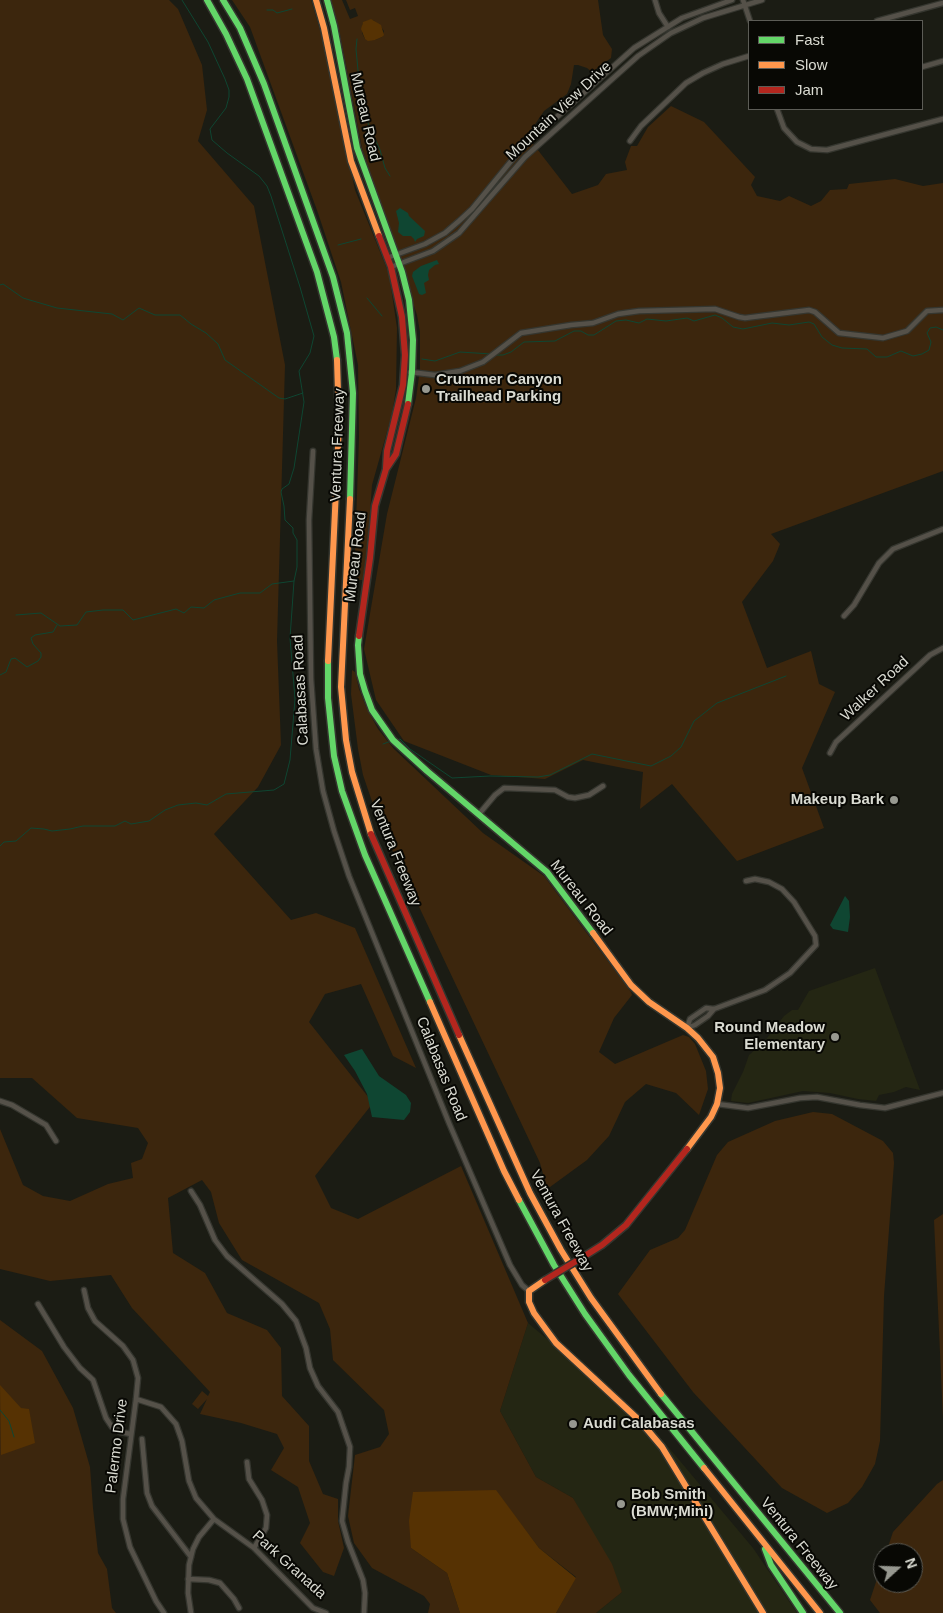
<!DOCTYPE html>
<style>
body{margin:0}
#map{position:relative;width:943px;height:1613px;overflow:hidden;background:#1b1c14;font-family:Helvetica,sans-serif}
canvas{display:block}
.legend{position:absolute;left:748px;top:20px;width:175px;height:90px;box-sizing:border-box;background:#080804;border:1px solid #5c5c56;margin:0;padding:6px 9px;list-style:none;font-size:15px;color:#dadbd2}
.legend li{display:flex;align-items:center;gap:10px;height:25px}
.legend b{width:25px;border:1px solid #5c5c56}
.north{position:absolute;left:873px;top:1543px;width:50px;height:50px;box-sizing:border-box;background:#080804;border:1px solid #5c5c56;border-radius:50%;rotate:70deg;font-size:14px;font-weight:700;line-height:20px;text-align:center;color:#dadbd2}
.north::after{content:'';display:block;margin:auto;width:18px;height:22px;background:#979890;clip-path:polygon(50% 0,100% 100%,50% 72%,0 100%)}
</style>
<div id="map">
<canvas width="943" height="1613"></canvas>
<ul class="legend">
<li><b style="height:6px;background:#63d668"></b>Fast</li>
<li><b style="height:6px;background:#ff974d"></b>Slow</li>
<li><b style="height:6px;background:#b3261e"></b>Jam</li>
</ul>
<div class="north">N</div>
</div>
<script>
const g = document.querySelector('canvas').getContext('2d');
g.lineJoin = 'round';
function paint(path, color) { g.fillStyle = color; g.fill(path, 'evenodd'); }
const toPath = rows => new Path2D(rows.map(r => 'M' + r).join(''));
function trace(path, color, width, dash) { g.strokeStyle = color; g.lineWidth = width; g.lineCap = dash ? 'butt' : 'round'; g.setLineDash(dash || []); g.stroke(path); }
function write(font, color, halo, rows, align = 'center') {
  g.font = font + ' Helvetica,sans-serif'; g.lineWidth = 4; g.setLineDash([]); g.textBaseline = 'middle'; g.strokeStyle = halo; g.fillStyle = color; for (const [text, x, y, turn = 0] of rows) {
    g.save(); g.translate(x, y); g.rotate((+turn || 0) * Math.PI / 180); g.textAlign = isNaN(turn) ? turn : align; if (halo) g.strokeText(text, 0, 0); g.fillText(text, 0, 0); g.restore();
  }
}
paint(toPath([
 [875,968,920,1090,906,1087,894,1092,879,1095,876,1101,858,1099,830,1093,803,1091,748,1103,731,1101,732,1094,743,1072,749,1055,764,1042,784,1016,792,1010,798,1010,809,991],
 [528,1323,649,1424,753,1548,797,1613,596,1613,622,1592,573,1498,536,1477,500,1411]
]), '#242613');
paint(toPath([
 [0,0,169,0,178,9,202,65,207,110,198,141,254,206,285,365,277,641,281,745,258,787,214,834,291,920,316,913,355,928,416,1068,393,1056,361,984,325,994,309,1022,373,1103,315,1176,331,1208,358,1219,461,1166,528,1323,500,1411,536,1477,573,1498,612,1564,622,1592,596,1613,556,1613,576,1577,539,1548,495,1490,411,1548,447,1573,460,1613,428,1613,430,1604,424,1596,372,1568,354,1543,348,1516,355,1455,380,1447,389,1434,384,1410,333,1360,330,1329,319,1303,242,1260,219,1223,211,1192,202,1180,168,1198,173,1253,205,1273,227,1313,267,1330,281,1348,282,1396,309,1426,309,1461,323,1494,338,1499,338,1521,344,1548,334,1576,323,1572,300,1543,310,1523,298,1487,271,1470,284,1448,277,1434,241,1423,200,1414,207,1399,198,1409,192,1404,202,1391,208,1396,210,1392,132,1308,111,1275,50,1281,0,1269,0,1129,23,1185,43,1196,70,1201,108,1184,133,1178,131,1163,142,1159,148,1143,138,1128,77,1118,32,1078,0,1078],
 [232,0,311,0,323,40,355,190,389,274,397,328,396,389,392,414,372,485,368,539,363,580,354,580,359,437,358,365,341,282,318,213,250,27],
 [331,0,342,0,350,19,358,16,355,8,350,10,346,0,598,0,603,35,612,49,611,58,592,72,587,68,578,65,574,65,571,84,567,94,544,111,527,136,572,194,598,185,606,174,627,170,625,162,631,146,637,146,648,127,671,106,704,122,755,177,751,185,757,196,780,201,789,196,811,206,821,201,830,190,847,189,849,184,895,179,923,186,943,183,943,471,771,534,780,544,773,561,742,602,767,668,811,651,819,684,835,692,802,768,824,828,737,861,672,784,640,809,643,772,583,760,545,779,491,775,404,741,376,700,364,649,387,514,416,398,420,369,420,332,417,315,362,148,339,29],
 [369,20,373,20,381,27,384,31,382,37,375,40,365,39,362,33,362,24],
 [352,670,355,672,359,689,367,709,378,729,394,749,483,833,544,876,631,992,632,995,614,1018,599,1052,615,1064,683,1035,689,1037,695,1044,706,1071,708,1089,699,1115,676,1093,646,1084,625,1102,609,1136,587,1160,550,1187,546,1185,540,1163,379,822,363,775,358,749,351,694],
 [813,1112,832,1114,883,1141,893,1153,894,1163,884,1296,880,1441,875,1464,862,1487,848,1503,827,1513,782,1488,693,1392,618,1294,650,1250,678,1238,685,1230,717,1155,728,1142,775,1121],
 [943,1214,943,1419,934,1220],
 [0,1320,42,1351,73,1408,90,1467,93,1508,98,1553,107,1569,112,1608,116,1613,0,1613],
 [943,1480,943,1613,880,1613,870,1600,883,1561,883,1583,913,1583,913,1553,886,1553,893,1532,937,1484]
]), '#3c260d');
paint(toPath([
 [371,19,381,25,384,35,382,37,375,40,368,41,365,39,361,29,363,22],
 [0,1385,21,1408,29,1409,35,1443,1,1455],
 [496,1490,539,1548,576,1578,556,1613,460,1613,447,1573,411,1548,409,1521,413,1492]
]), '#563203');
paint(toPath([
 [400,208,408,213,409,216,425,231,424,236,417,239,415,242,414,239,411,236,403,236,398,232,399,223,396,211],
 [437,260,439,264,435,265,429,270,428,275,429,280,424,283,426,293,422,295,419,294,412,276,413,272,421,266],
 [845,896,849,901,850,917,848,932,833,929,830,925],
 [362,1049,379,1076,406,1095,411,1103,410,1112,404,1120,372,1117,367,1094,355,1071,344,1055]
]), '#0f4632');
trace(toPath([
 [267,10,273,10,277,13,292,9],
 [357,39,356,49,361,102,368,123,380,150,385,168,390,176],
 [338,245,361,239],
 [0,285,3,284,23,298,57,308,112,314,123,320,139,308,155,315,180,315,191,324,206,333,218,344,225,360,279,398,285,399,303,393],
 [367,298,382,316],
 [495,355,503,355,511,352,524,342,555,341,574,331,581,331,588,335,594,335,616,321,626,320,639,323,647,319,666,321,687,318,694,321,715,315,722,318,733,327,743,329,772,323,789,325,809,322,814,324,822,337,832,345,842,348,867,349,876,357,887,357,901,351,913,356,922,354,929,350,931,342,927,333,930,328,936,327,943,330],
 [422,359,435,361,460,352,491,354],
 [16,615,41,613,60,626,77,625,86,612,103,610,123,610,133,620,176,609,184,613,191,607,204,608,214,600,240,593,260,593,272,584,294,581],
 [0,675,6,672,11,659,15,658,27,667,38,661,41,657,41,653,33,644,31,638,35,635,53,632,57,625],
 [397,740,400,739,410,749,452,778,490,776,538,777,550,775,592,754,651,766,671,756,681,747,694,721,717,703,786,676],
 [383,744,391,741],
 [0,846,4,842,16,841,31,828,44,829,52,831,70,829,83,826,115,826,125,821,131,824,149,821,165,810,178,805,196,803,207,805,226,794,274,790,284,784,290,760,295,699,290,638,294,581,297,567,297,540,293,533,293,528,285,520,284,506,281,492,282,489,289,484,294,468,304,402,299,371,310,353,314,336,300,287,271,196,267,186,259,176,227,153,212,140,210,129,226,108,229,97,229,90,225,79,208,42,182,0],
 [0,1410,9,1421,14,1437]
]), '#0f4632', 1);
const street = toPath([
 [655,0,659,13,668,27],
 [743,0,750,21],
 [877,21,943,3],
 [922,67,943,61],
 [777,109,784,128,797,142,811,149,827,150,943,119],
 [630,141,641,126,686,83,703,73,723,64,749,56],
 [387,258,425,244,445,233,459,221,472,209,521,149,634,48,682,18,732,0],
 [391,267,433,251,459,233,525,157,638,56,671,33,703,18,762,0],
 [410,372,435,375,460,371,483,362,521,333,571,325,593,323,618,314,639,311,715,309,739,317,745,318,809,310,815,312,839,333,883,338,907,331,927,311,943,310],
 [313,451,309,520,311,679,316,749,323,791,334,831,349,876,449,1123,510,1265,522,1285,529,1291],
 [844,616,854,605,879,563,893,549,943,529],
 [830,753,836,742,930,655,943,648],
 [479,814,495,795,504,788,555,790,568,797,575,798,589,795,603,786],
 [687,1028,690,1019,706,1008,714,1009,765,990,790,973,816,945,815,936,794,902,782,889,769,882,755,879,746,881],
 [687,1028,695,1025,708,1016,714,1009],
 [0,1101,12,1105,46,1125,56,1141],
 [717,1104,748,1108,800,1098,817,1097,860,1105,885,1108,943,1093],
 [191,1191,200,1205,215,1240,227,1256,282,1304,296,1321,306,1348,310,1368,318,1386,338,1412,350,1447,349,1467,346,1483,342,1521,348,1542,363,1580,365,1593,364,1613],
 [84,1290,88,1308,95,1321,123,1346,133,1360,138,1378,136,1399,123,1499,123,1519,130,1547,156,1601,164,1613],
 [38,1304,64,1347,80,1368,93,1380,106,1418,112,1427,120,1432,131,1434],
 [136,1399,161,1407,176,1424,182,1441,189,1481,196,1498,214,1519,254,1548,313,1608,326,1613],
 [142,1439,147,1493,152,1506,191,1557],
 [247,1462,249,1479,262,1500,267,1515,266,1528,254,1548],
 [188,1579,209,1580,220,1583,234,1599,239,1608],
 [191,1613,188,1593,189,1565,193,1549,199,1537,214,1519]
]);
const fast = toPath([
 [207,0,226,34,247,79,317,272,334,337,337,360],
 [223,0,240,28,264,84,333,277,347,333,353,393,350,499],
 [327,0,334,26,357,148,402,272,409,300,413,340,412,372,408,404],
 [359,636,358,645,360,674,365,691,372,710,393,740,427,771,547,872,593,933],
 [328,661,328,698,334,756,342,791,365,855,430,1002],
 [519,1200,554,1265,585,1314,629,1375,704,1468],
 [661,1394,840,1613],
 [765,1549,771,1565,803,1613]
]);
const slow = toPath([
 [316,0,324,28,351,161,379,236],
 [350,499,341,687,346,740,352,772,371,834],
 [328,661,339,425,337,360],
 [593,933,631,985,649,1002,687,1028,698,1038,713,1057,718,1073,720,1088,717,1104,711,1117,687,1149],
 [430,1002,504,1171,519,1200],
 [459,1035,530,1193,561,1250,591,1298,661,1394],
 [545,1280,529,1291,529,1302,534,1313,556,1343,640,1421,662,1447,763,1613],
 [704,1468,820,1613]
]);
const jam = toPath([
 [379,236,391,267,402,317,405,355,403,385,387,451,386,468],
 [359,636,370,558,375,506,386,469,396,454,408,404],
 [371,834,459,1035],
 [583,1257,602,1245,626,1225,687,1149]
]);
trace(street, '#35362f', 7);
trace(fast, '#35362f', 9);
trace(slow, '#35362f', 9);
trace(jam, '#35362f', 9);
trace(street, '#555149', 4.5);
trace(fast, '#63d668', 6);
trace(slow, '#ff974d', 6);
trace(jam, '#b3261e', 6);
const jamBridge = toPath([
 [545,1280,583,1257]
]);
trace(jamBridge, '#35362f', 9, []);
trace(jamBridge, '#b3261e', 6);
for (const [x, y, r, color] of [
 [426,389,5,"#979890"],
 [894,800,5,"#979890"],
 [835,1037,5,"#979890"],
 [573,1424,5,"#979890"],
 [621,1504,5,"#979890"]
]) { const dot = new Path2D(); dot.arc(x, y, r, 0, 2 * Math.PI); g.fillStyle = color; g.fill(dot); trace(dot, '#080804', 2); }
write('15px', '#dadbd2', '#080804', [
 ["Mountain View Drive",559,111,-43],
 ["Mureau Road",365,117,77],
 ["Ventura Freeway",338,445,-88],
 ["Mureau Road",356,557,-83],
 ["Walker Road",875,689,-43],
 ["Calabasas Road",301,690,-93],
 ["Ventura Freeway",395,853,68],
 ["Mureau Road",581,898,52],
 ["Calabasas Road",441,1069,68],
 ["Ventura Freeway",561,1221,61],
 ["Palermo Drive",117,1446,-83],
 ["Ventura Freeway",799,1544,51],
 ["Park Granada",289,1565,42]
]);
write('bold 15px', '#dadbd2', '#080804', [
 ["Crummer Canyon",436,380],
 ["Trailhead Parking",436,397],
 ["Makeup Bark",884,800,"right"],
 ["Round Meadow",825,1028,"right"],
 ["Elementary",825,1045,"right"],
 ["Audi Calabasas",583,1424],
 ["Bob Smith",631,1495],
 ["(BMW;Mini)",631,1512]
], 'left');
</script>
